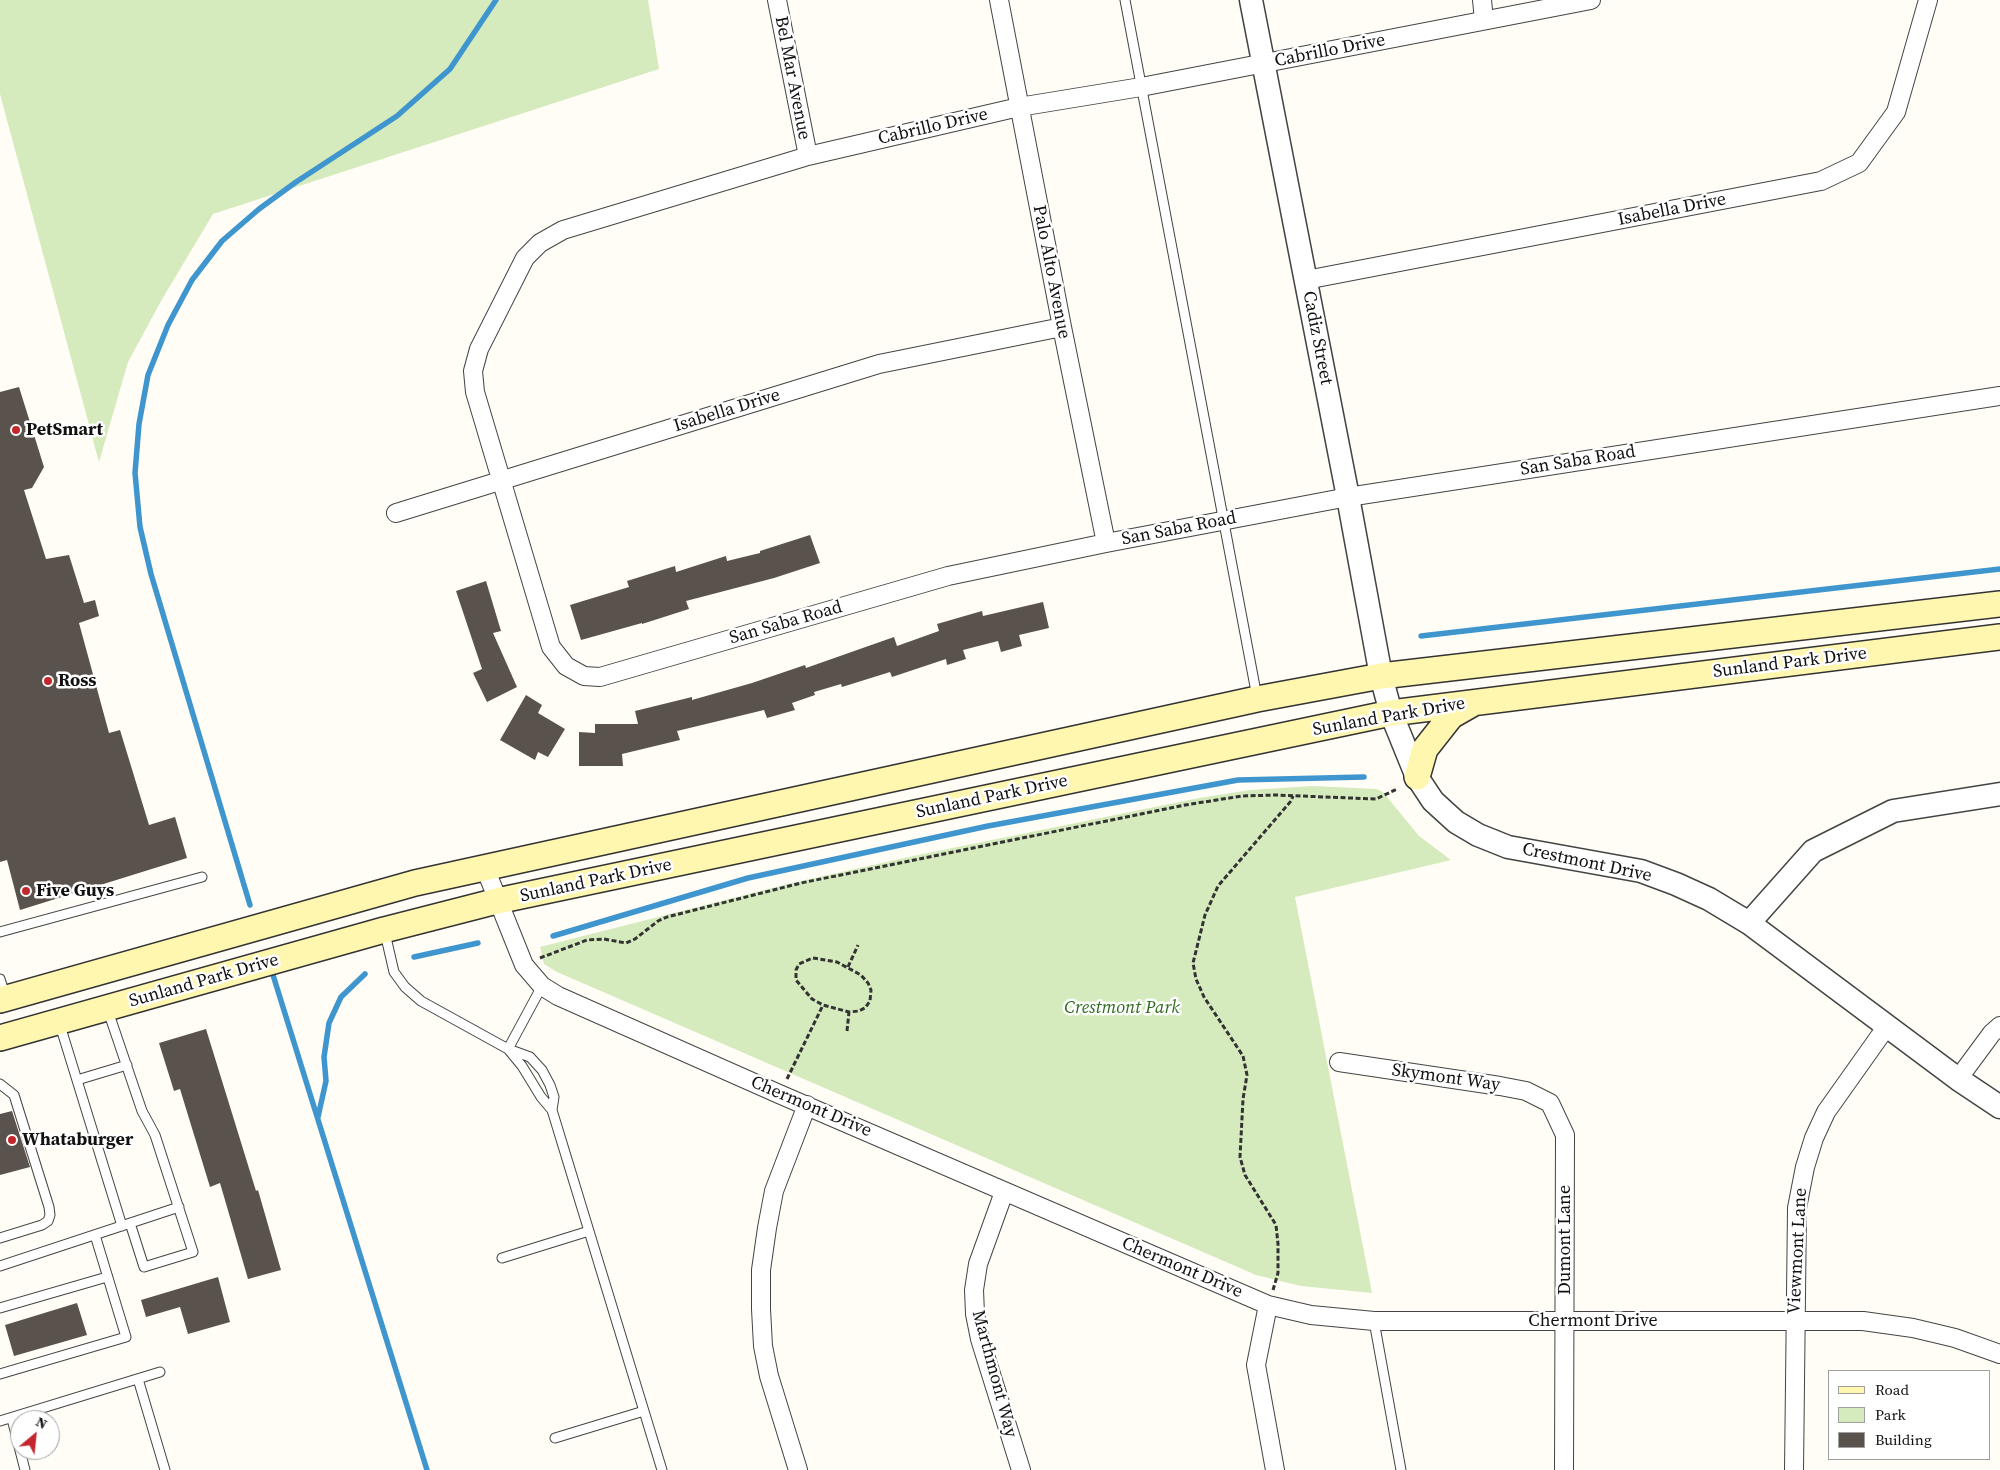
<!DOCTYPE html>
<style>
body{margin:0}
#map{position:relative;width:2000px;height:1470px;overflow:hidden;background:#fffdf5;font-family:"Source Serif 4",serif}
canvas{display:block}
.legend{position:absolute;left:1828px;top:1370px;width:162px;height:90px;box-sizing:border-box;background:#fff;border:1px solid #a0a0a0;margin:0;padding:6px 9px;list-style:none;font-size:15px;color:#111}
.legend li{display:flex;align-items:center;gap:10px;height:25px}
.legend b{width:25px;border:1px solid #a0a0a0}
.north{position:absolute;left:10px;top:1410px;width:50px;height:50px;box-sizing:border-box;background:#fff;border:1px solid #a0a0a0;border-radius:50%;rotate:28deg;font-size:14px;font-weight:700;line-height:20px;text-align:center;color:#111}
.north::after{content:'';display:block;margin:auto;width:18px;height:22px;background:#c4262e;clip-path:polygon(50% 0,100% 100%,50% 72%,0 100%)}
</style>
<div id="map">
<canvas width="2000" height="1470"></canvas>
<ul class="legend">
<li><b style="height:6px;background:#fff6b0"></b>Road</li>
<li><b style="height:14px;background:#d5ebbd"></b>Park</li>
<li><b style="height:14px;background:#5a524d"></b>Building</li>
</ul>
<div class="north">N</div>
</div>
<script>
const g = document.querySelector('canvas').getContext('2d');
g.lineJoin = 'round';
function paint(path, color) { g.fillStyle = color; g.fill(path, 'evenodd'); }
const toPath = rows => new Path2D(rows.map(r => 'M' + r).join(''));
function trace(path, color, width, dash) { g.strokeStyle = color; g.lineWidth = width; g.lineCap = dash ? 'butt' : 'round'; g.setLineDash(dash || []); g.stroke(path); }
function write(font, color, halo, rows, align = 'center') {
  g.font = font + ' "Source Serif 4",serif'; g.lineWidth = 5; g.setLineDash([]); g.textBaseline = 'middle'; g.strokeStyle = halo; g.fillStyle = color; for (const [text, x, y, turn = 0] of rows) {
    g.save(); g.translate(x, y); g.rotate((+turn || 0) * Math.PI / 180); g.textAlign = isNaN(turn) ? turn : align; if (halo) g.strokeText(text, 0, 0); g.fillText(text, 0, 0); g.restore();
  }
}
paint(toPath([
 [0,0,648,0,659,69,213,214,161,301,128,362,99,462,0,94],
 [1312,786,1376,789,1383,792,1419,836,1451,860,1295,897,1372,1293,1301,1286,1256,1275,557,972,544,964,540,947,792,883,918,855,1199,798,1250,790]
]), '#d5ebbd');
trace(toPath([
 [1421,636,2000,569],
 [250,905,151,574,140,527,135,473,139,424,148,375,168,325,192,280,222,241,259,209,296,182,397,116,450,69,496,0],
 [553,936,748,878,988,826,1238,780,1364,777],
 [414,957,478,943],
 [273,975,427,1470],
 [318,1117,326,1081,324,1057,329,1023,341,997,365,974]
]), '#3f96cf', 5.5);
paint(toPath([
 [19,387,44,467,32,488,24,490,46,559,69,555,84,603,95,600,99,616,79,623,109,733,120,730,149,825,175,817,187,858,20,910,7,860,0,862,0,392],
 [810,535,820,563,774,578,686,601,689,609,642,624,642,623,581,640,570,605,629,587,627,581,675,566,676,572,726,556,727,561,760,553,760,551],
 [486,581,501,631,493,633,517,687,487,702,473,673,482,669,456,591],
 [1043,602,1049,628,1019,635,1022,646,1001,652,998,641,963,650,966,659,947,665,946,659,892,677,890,672,842,687,841,684,814,692,815,695,792,703,795,710,767,718,764,710,677,731,680,740,622,754,623,766,579,766,579,732,595,733,595,724,638,724,635,711,692,697,692,700,752,683,805,665,806,668,894,637,897,646,939,631,937,624,982,611,983,616],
 [526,695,542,705,538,713,565,729,548,757,538,752,535,760,500,740],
 [206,1029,256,1191,258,1190,281,1270,248,1279,220,1183,210,1187,180,1089,174,1091,159,1043],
 [12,1111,30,1167,0,1175,0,1114],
 [218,1277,230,1322,188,1334,180,1307,146,1317,141,1300],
 [77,1303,87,1335,14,1356,5,1325]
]), '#5a524d');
const service = toPath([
 [1125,0,1257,697],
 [0,932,202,877],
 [385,933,394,972,405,987,421,1001,508,1049,542,986],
 [0,979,6,998],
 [107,1008,142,1111,155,1135,193,1252,144,1267,130,1223],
 [59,1022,122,1226],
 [508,1049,530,1057,542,1070,550,1085,554,1097,552,1110,541,1097,522,1066,508,1049],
 [77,1080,127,1065],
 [552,1110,662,1470],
 [0,1238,42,1225,48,1221,50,1215,49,1207,14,1095,0,1084],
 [502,1258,589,1231],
 [0,1266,179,1207],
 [0,1308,107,1277],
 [1374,1321,1401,1470],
 [0,1374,126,1337,95,1235],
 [138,1379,165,1470],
 [12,1419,25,1470],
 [0,1421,160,1372],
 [555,1438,644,1411]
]);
const minor = toPath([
 [777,0,808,156],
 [999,0,1062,327,1106,543],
 [1482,0,1484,20],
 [1591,0,1141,87,1019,107,808,156,563,230,540,243,525,258,479,349,473,371,475,392,551,647,566,666,584,676,600,677,948,576,1106,543,1348,497,2000,396],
 [1306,280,1821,181,1859,163,1896,112,1928,0],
 [396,513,879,364,1062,327],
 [485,868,524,965,542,986,558,996,779,1094,1268,1305,1311,1315,1374,1321,1863,1321,1913,1328,1955,1338,2000,1354],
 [1339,1062,1500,1086,1526,1091,1550,1103,1565,1135,1564,1470],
 [1958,1079,1992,1033,2000,1026],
 [1004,1192,978,1264,974,1290,975,1314,980,1339,1021,1470],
 [1268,1305,1256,1365,1275,1470],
 [798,1470,769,1376,763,1346,761,1309,761,1270,767,1228,774,1191,807,1105],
 [1794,1470,1797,1208,1805,1167,1814,1138,1826,1112,1887,1026]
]);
const tertiary = toPath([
 [1251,0,1348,497,1381,676,1391,713,1417,777,1433,801,1456,822,1478,835,1508,847,1641,871,1676,884,1709,899,1749,923,1958,1079,2000,1107],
 [1749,923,1813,851,1893,811,2000,794]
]);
const secondary = toPath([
 [1417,777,1425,749,1451,716,1472,704],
 [0,1000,415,883,1257,699,1381,676,2000,604],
 [0,1038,384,930,497,901,1391,713,2000,637]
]);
trace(service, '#444', 11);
trace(minor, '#444', 20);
trace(tertiary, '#444', 25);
trace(secondary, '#333', 28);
trace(toPath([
 [540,958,587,940,604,939,626,943,635,939,658,921,667,917,801,883,1185,805,1242,796,1276,795,1376,799,1397,789],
 [813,958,837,962,861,975,868,983,871,990,870,1001,865,1008,859,1011,849,1012,823,1005,812,999,796,980,796,970,799,964,813,958],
 [848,967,858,945],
 [847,1031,849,1012],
 [787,1079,823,1005],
 [1273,1290,1278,1273,1278,1244,1276,1225,1245,1175,1240,1157,1243,1099,1247,1075,1243,1056,1204,997,1196,979,1193,963,1205,915,1218,886,1291,801,1293,796]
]), '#333', 3, [5, 2.5]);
trace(service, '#fff', 9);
trace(minor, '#fff', 18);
trace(tertiary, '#fff', 22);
trace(secondary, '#fff6b0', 25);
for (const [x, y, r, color] of [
 [16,430,5,"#c4262e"],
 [48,681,5,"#c4262e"],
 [26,891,5,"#c4262e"],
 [12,1140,5,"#c4262e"]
]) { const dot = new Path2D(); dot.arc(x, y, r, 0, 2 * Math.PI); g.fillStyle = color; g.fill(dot); trace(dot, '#fff', 2); }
write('18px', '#111', '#fff', [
 ["Cabrillo Drive",1330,51,-11],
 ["Bel Mar Avenue",792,78,79],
 ["Cabrillo Drive",933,127,-13],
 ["Isabella Drive",1672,210,-11],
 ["Palo Alto Avenue",1051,272,79],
 ["Cadiz Street",1317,338,79],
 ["Isabella Drive",727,411,-17],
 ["San Saba Road",1578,461,-9],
 ["San Saba Road",1179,529,-11],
 ["San Saba Road",786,623,-16],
 ["Sunland Park Drive",1790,663,-7],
 ["Sunland Park Drive",1389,717,-10],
 ["Sunland Park Drive",992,797,-12],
 ["Crestmont Drive",1587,863,12],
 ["Sunland Park Drive",596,881,-12],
 ["Sunland Park Drive",204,981,-16],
 ["Skymont Way",1446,1078,8],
 ["Chermont Drive",811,1107,23],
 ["Dumont Lane",1565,1240,-90],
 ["Viewmont Lane",1798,1251,-87],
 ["Chermont Drive",1182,1268,23],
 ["Chermont Drive",1593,1321],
 ["Marthmont Way",994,1374,75]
]);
write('bold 18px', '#111', '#fff', [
 ["PetSmart",26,430],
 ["Ross",58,681],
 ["Five Guys",36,891],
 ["Whataburger",22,1140]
], 'left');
write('italic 18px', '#2f6b1f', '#fff', [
 ["Crestmont Park",1122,1008]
]);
</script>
